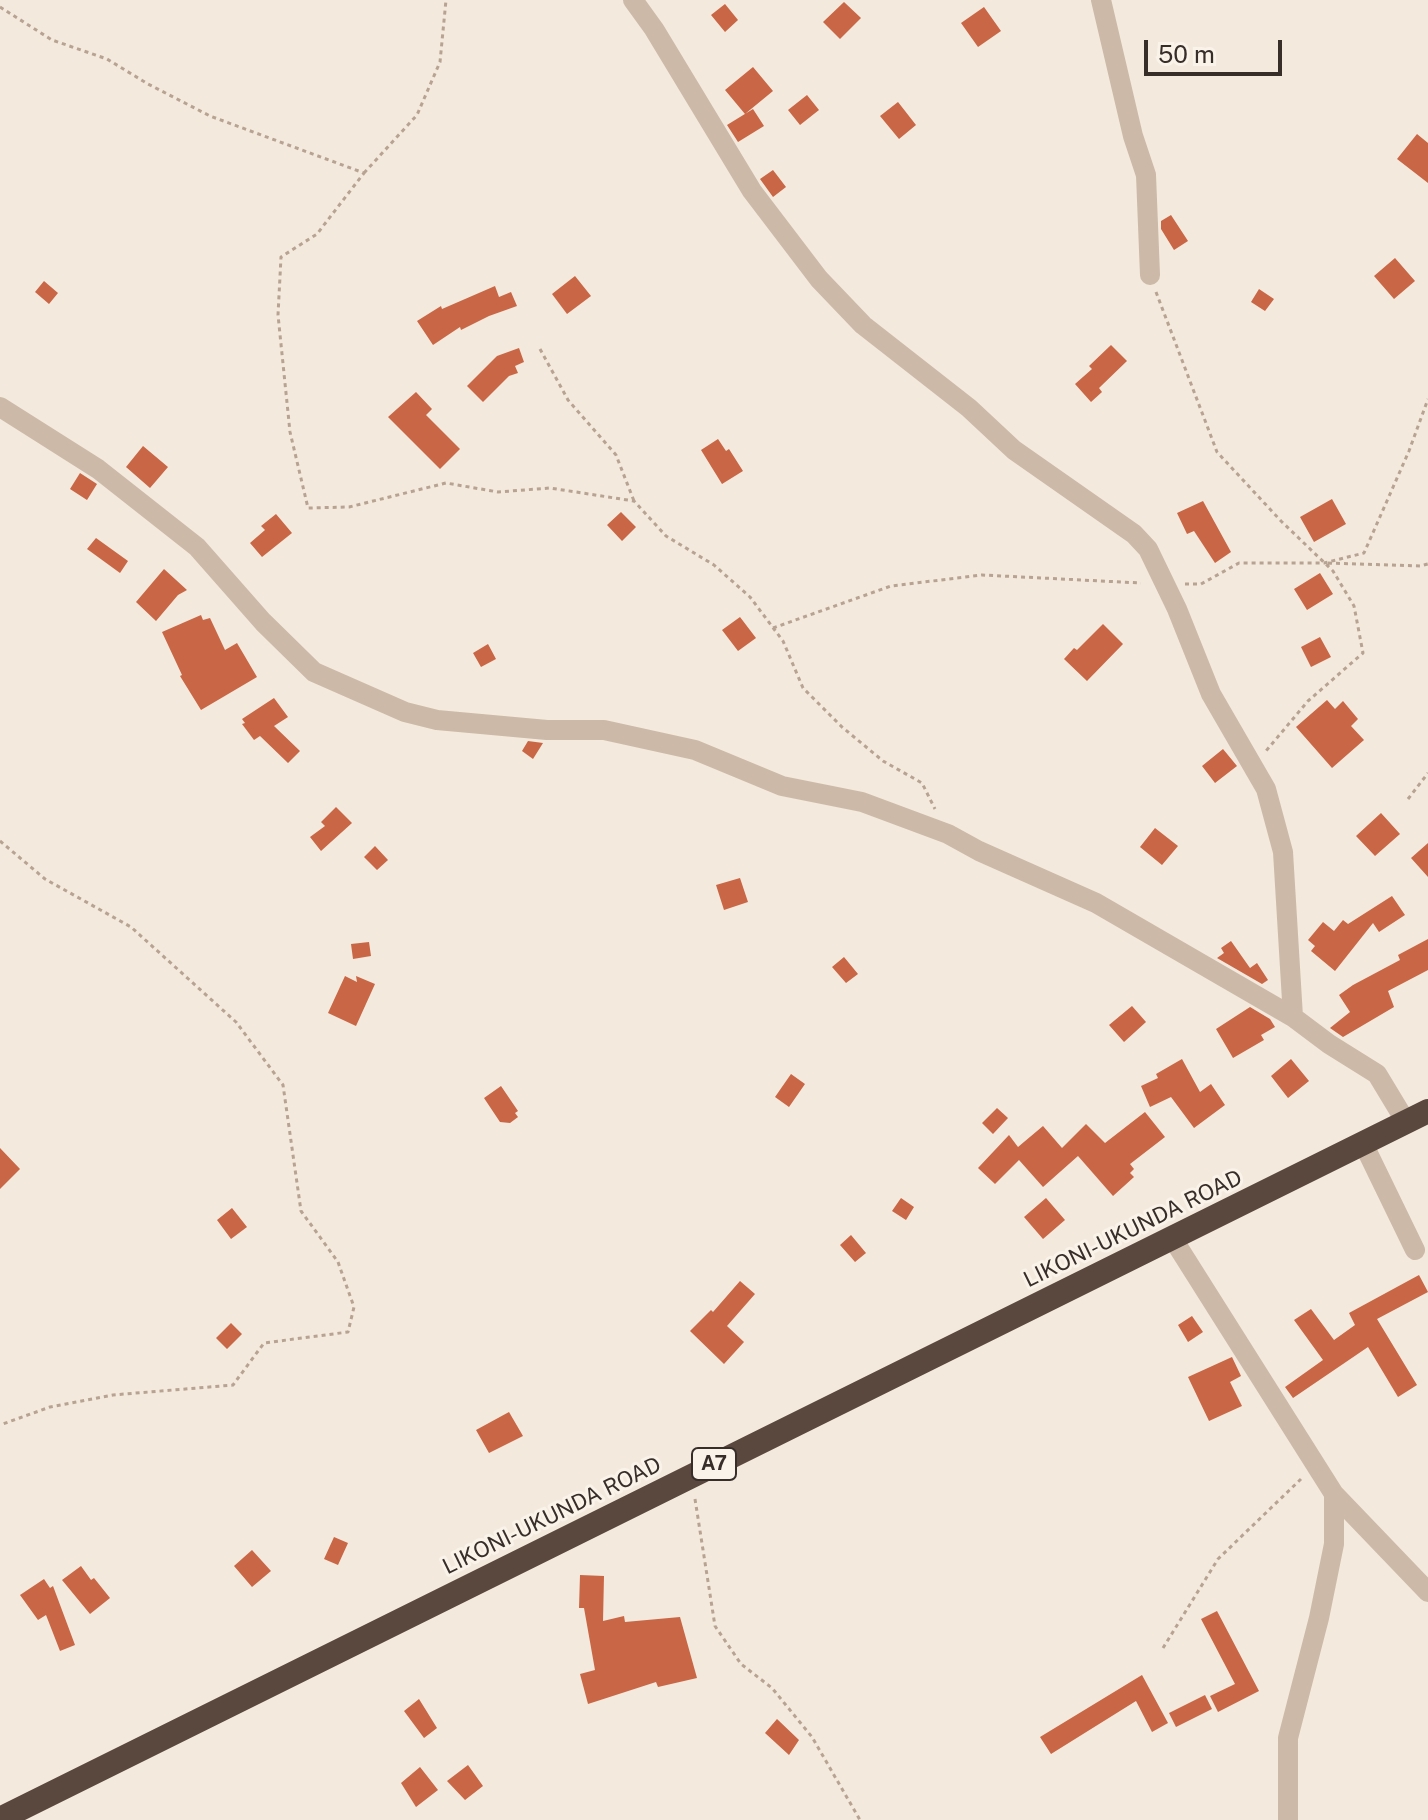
<!DOCTYPE html>
<style>
body{margin:0}
#map{position:relative;width:1428px;height:1820px;overflow:hidden;background:#f3e9dd;font-family:"Public Sans",sans-serif}
canvas{display:block}
.scale{position:absolute;left:1144px;top:40px;width:138px;height:36px;box-sizing:border-box;border:4px solid #382e29;border-top:0;padding-left:10px;font-size:24px;line-height:28px;white-space:nowrap;color:#382e29;-webkit-text-stroke:6px #faf3ea;paint-order:stroke}
</style>
<div id="map">
<canvas width="1428" height="1820"></canvas>
<div class="scale">50 m</div>
</div>
<script>
const g = document.querySelector('canvas').getContext('2d');
g.lineJoin = 'round';
function paint(path, color) { g.fillStyle = color; g.fill(path, 'evenodd'); }
const toPath = rows => new Path2D(rows.map(r => 'M' + r).join(''));
function trace(path, color, width, dash) { g.strokeStyle = color; g.lineWidth = width; g.lineCap = dash ? 'butt' : 'round'; g.setLineDash(dash || []); g.stroke(path); }
function write(font, color, halo, rows, align = 'center') {
  g.font = font + ' "Public Sans",sans-serif'; g.lineWidth = 6; g.setLineDash([]); g.textBaseline = 'middle'; g.strokeStyle = halo; g.fillStyle = color; for (const [text, x, y, turn = 0] of rows) {
    g.save(); g.translate(x, y); g.rotate((+turn || 0) * Math.PI / 180); g.textAlign = isNaN(turn) ? turn : align; if (halo) g.strokeText(text, 0, 0); g.fillText(text, 0, 0); g.restore();
  }
}
paint(toPath([
 [844,2,861,18,840,39,823,22],
 [725,4,738,20,725,32,711,15],
 [984,7,1001,31,978,47,961,23],
 [753,67,773,91,745,114,725,90],
 [807,95,819,110,800,125,788,110],
 [898,102,916,125,899,139,880,116],
 [753,109,764,126,738,142,727,125],
 [1417,134,1428,143,1428,183,1397,159],
 [773,170,786,187,773,197,760,179],
 [1171,215,1188,241,1174,250,1161,229,1161,221],
 [1395,258,1415,281,1394,299,1374,276],
 [575,276,591,296,567,314,552,294],
 [44,281,58,293,49,304,35,292],
 [495,286,499,297,511,292,517,306,489,316,461,330,460,327,433,345,417,321,441,306,442,309],
 [1259,289,1274,299,1265,311,1251,302],
 [1111,345,1127,361,1099,388,1102,392,1091,402,1075,384,1092,369,1089,366],
 [519,348,524,362,515,366,518,373,509,376,483,402,467,386,497,356],
 [416,392,432,409,426,415,460,449,440,469,388,417],
 [718,439,726,451,729,449,743,471,722,484,701,450],
 [143,446,168,467,150,488,126,467],
 [80,473,97,484,87,500,70,489],
 [1332,499,1346,524,1314,542,1300,517],
 [1203,501,1231,552,1215,563,1194,531,1187,534,1177,513],
 [621,512,636,527,622,541,607,525],
 [276,514,292,533,262,557,250,543,265,530,261,526],
 [96,538,128,561,120,573,87,549],
 [164,569,187,590,178,595,156,621,136,602],
 [1320,573,1333,594,1307,610,1294,589],
 [201,615,203,620,210,618,225,650,237,643,257,677,201,710,180,676,182,675,162,632],
 [740,617,756,638,738,651,722,630],
 [1103,624,1123,644,1087,681,1064,659,1074,648,1077,650],
 [1320,637,1331,657,1311,667,1301,647],
 [488,644,496,659,481,667,473,653],
 [274,698,288,717,274,726,300,751,288,763,260,736,254,740,242,724,245,723,242,719],
 [1327,700,1335,709,1343,701,1358,719,1351,726,1364,740,1332,768,1296,727],
 [528,741,543,743,533,759,522,751],
 [1223,749,1237,766,1215,783,1202,766],
 [336,807,352,823,321,851,310,837,325,826,321,822],
 [1381,813,1400,834,1375,856,1356,836],
 [1155,828,1178,846,1162,865,1140,847],
 [1428,843,1428,877,1411,858],
 [375,846,388,860,377,870,364,857],
 [740,878,748,902,724,910,716,885],
 [1392,896,1405,915,1379,932,1373,923,1335,971,1311,951,1315,946,1308,940,1323,922,1334,931,1343,920,1348,924],
 [1428,939,1428,970,1388,991,1394,1007,1343,1037,1330,1028,1350,1012,1339,995,1353,985,1400,960,1398,955],
 [1231,941,1250,968,1257,963,1268,980,1262,984,1217,958,1224,953,1221,948],
 [369,942,371,956,353,959,351,944],
 [844,957,858,974,846,983,832,967],
 [345,976,357,982,356,976,375,984,356,1026,328,1013],
 [1132,1006,1146,1022,1124,1042,1109,1025],
 [1250,1007,1270,1019,1275,1027,1261,1035,1264,1040,1233,1058,1216,1029],
 [1182,1059,1200,1092,1211,1084,1225,1105,1194,1128,1171,1097,1150,1107,1141,1086,1158,1078,1156,1074],
 [1291,1059,1309,1081,1288,1098,1271,1076],
 [791,1074,805,1084,789,1107,775,1097],
 [501,1086,518,1111,515,1113,518,1117,510,1123,500,1122,484,1098],
 [997,1108,1008,1118,993,1134,982,1123],
 [1145,1112,1165,1137,1130,1164,1134,1169,1130,1173,1134,1177,1113,1196,1078,1156,1043,1187,1019,1160,995,1184,978,1168,1009,1135,1018,1147,1043,1126,1062,1148,1086,1124,1105,1143],
 [0,1148,20,1169,0,1189],
 [901,1198,914,1207,906,1220,892,1211],
 [1046,1198,1065,1220,1043,1239,1024,1217],
 [232,1208,247,1227,231,1239,217,1220],
 [851,1235,866,1253,855,1262,840,1245],
 [1419,1275,1428,1292,1377,1319,1417,1385,1398,1397,1368,1347,1293,1398,1285,1387,1323,1360,1294,1320,1311,1309,1334,1340,1355,1325,1349,1313],
 [740,1281,755,1294,727,1326,744,1342,724,1364,690,1331,711,1310,713,1312],
 [1192,1316,1203,1332,1188,1342,1178,1325],
 [231,1323,242,1334,227,1349,216,1338],
 [1232,1357,1241,1376,1230,1382,1242,1406,1209,1421,1188,1377],
 [509,1412,523,1436,489,1453,476,1430],
 [334,1537,348,1543,338,1565,324,1559],
 [252,1550,271,1571,252,1587,234,1566],
 [81,1566,91,1580,94,1578,110,1598,90,1614,62,1580],
 [580,1575,604,1576,603,1621,624,1616,625,1622,680,1617,697,1678,658,1687,656,1682,588,1704,580,1674,595,1670,584,1608,579,1608],
 [44,1579,50,1588,53,1586,75,1645,60,1651,46,1615,38,1620,20,1595],
 [1217,1611,1259,1691,1218,1712,1210,1696,1235,1684,1201,1619],
 [1142,1675,1168,1723,1152,1732,1136,1701,1051,1754,1040,1737],
 [1205,1695,1212,1709,1176,1727,1169,1713],
 [419,1699,437,1728,424,1738,404,1711],
 [777,1719,799,1740,789,1755,765,1733],
 [468,1765,483,1786,465,1800,447,1781],
 [420,1767,438,1790,416,1807,401,1783]
]), '#c96645');
trace(toPath([
 [0,7,52,40,107,59,148,84,210,116,364,173,317,234,281,257,278,315,290,432,308,508,349,507,446,483,498,492,550,488,634,501,666,536,714,565,750,597,783,641,803,688,842,727,883,761,922,783,935,809],
 [364,173,417,115,440,62,446,0],
 [1156,292,1217,452,1281,521,1333,571,1354,606,1363,653,1308,701,1266,751],
 [540,349,568,400,616,455,634,501],
 [1328,563,1420,566,1428,564],
 [1185,584,1201,584,1239,563,1324,563,1364,553,1409,451,1428,399],
 [773,628,891,586,982,575,1141,583],
 [1408,799,1428,773],
 [0,841,45,879,131,927,236,1022,283,1085,301,1211,338,1262,354,1307,348,1332,264,1343,233,1385,113,1395,50,1407,0,1425],
 [695,1499,715,1626,741,1664,772,1688,812,1737,860,1820],
 [1163,1648,1218,1559,1301,1479]
]), '#b8a392', 3, [4, 4]);
trace(toPath([
 [633,0,654,29,752,191,819,279,863,325,969,408,1014,450,1134,534,1148,549,1177,609,1211,694,1266,789,1283,852,1293,1017],
 [1101,0,1133,136,1146,175,1150,275],
 [0,407,98,469,197,547,263,622,314,672,405,712,437,720,547,730,604,730,695,750,782,786,862,802,948,834,979,851,1096,903,1293,1017,1329,1044,1377,1074,1406,1122],
 [1363,1143,1415,1250],
 [1173,1239,1334,1494,1428,1592],
 [1288,1820,1288,1738,1319,1618,1334,1544,1334,1494]
]), '#ccb9a8', 20);
trace(toPath([
 [0,1819,1428,1111]
]), '#5a483f', 24);
for (const [x, y, w] of [
 [714,1464,44]
]) { const box = new Path2D(); box.roundRect(x - w / 2, y - 16, w, 32, 6); g.fillStyle = '#faf3ea'; g.fill(box); trace(box, '#382e29', 2); }
write('bold 20px', '#382e29', null, [
 ["A7",714,1464]
]);
write('22px', '#382e29', '#faf3ea', [
 ["LIKONI-UKUNDA ROAD",1133,1229,-26],
 ["LIKONI-UKUNDA ROAD",552,1516,-26]
]);
</script>
